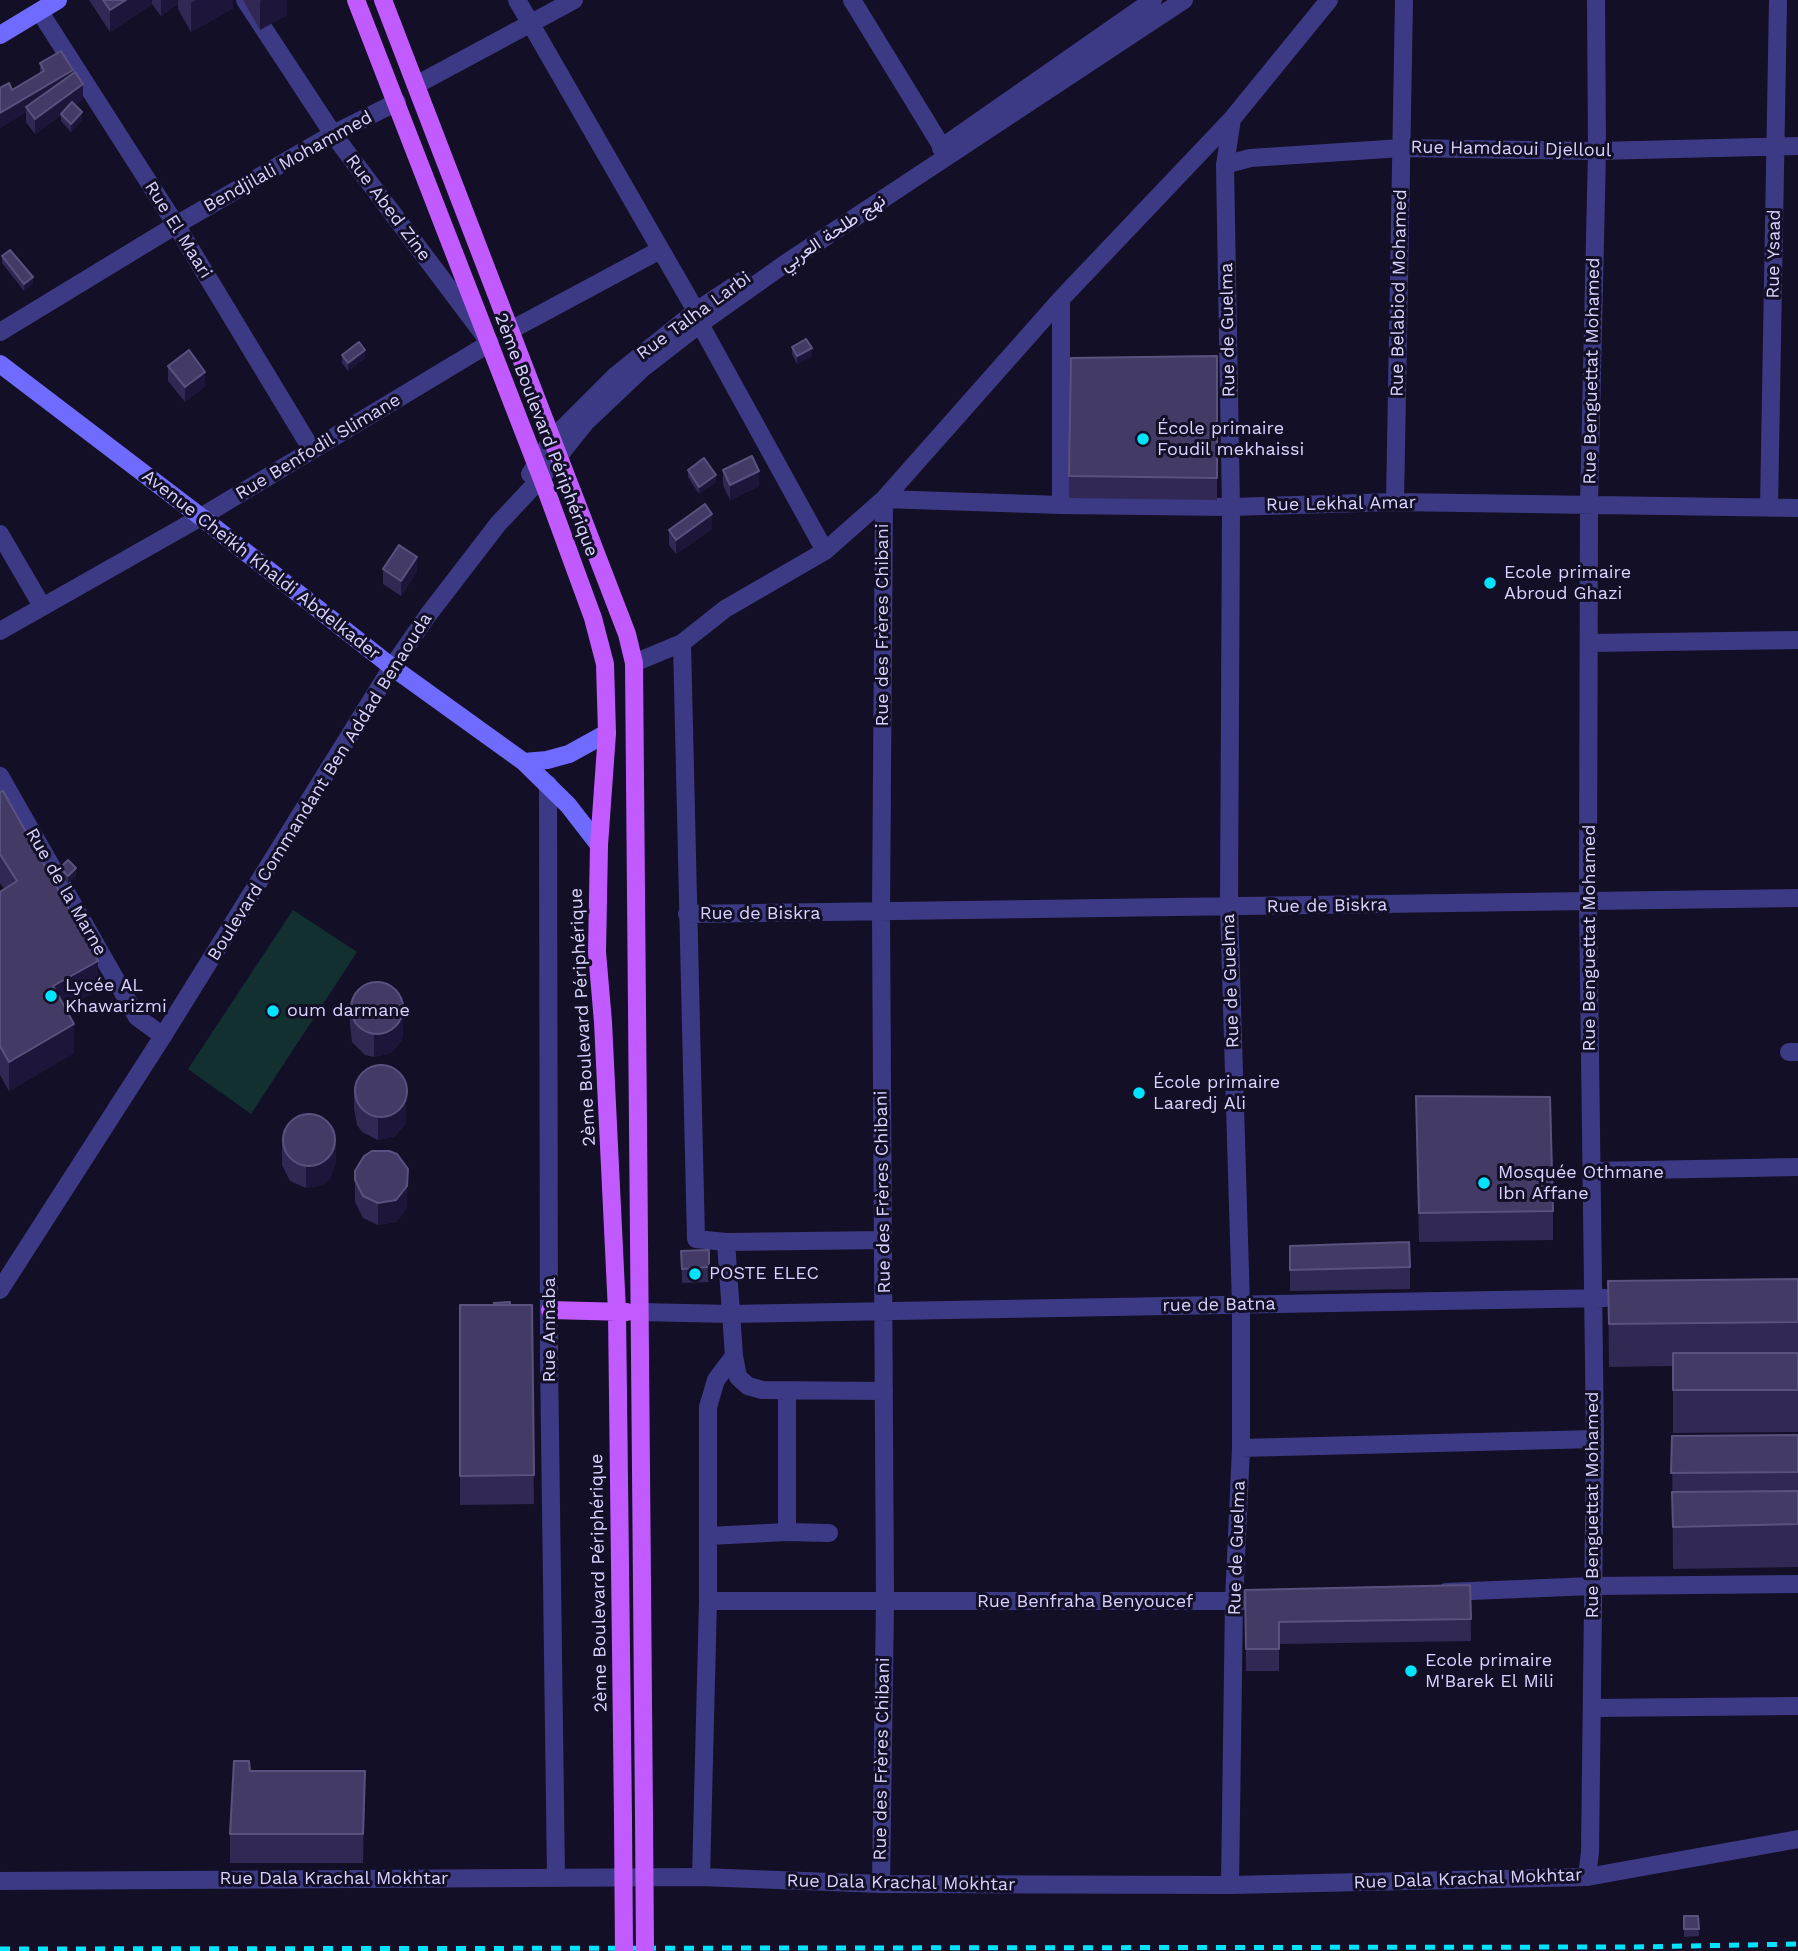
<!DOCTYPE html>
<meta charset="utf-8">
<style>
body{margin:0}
canvas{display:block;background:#130f26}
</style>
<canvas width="1798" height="1951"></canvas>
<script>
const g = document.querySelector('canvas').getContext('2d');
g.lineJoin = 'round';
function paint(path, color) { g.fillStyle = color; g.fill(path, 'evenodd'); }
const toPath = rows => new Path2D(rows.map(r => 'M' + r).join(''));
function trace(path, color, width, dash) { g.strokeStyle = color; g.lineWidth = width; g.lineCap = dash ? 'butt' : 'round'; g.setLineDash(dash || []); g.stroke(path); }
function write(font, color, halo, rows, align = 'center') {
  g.font = font + ' "Work Sans",Vazirmatn,sans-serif'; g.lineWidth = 6; g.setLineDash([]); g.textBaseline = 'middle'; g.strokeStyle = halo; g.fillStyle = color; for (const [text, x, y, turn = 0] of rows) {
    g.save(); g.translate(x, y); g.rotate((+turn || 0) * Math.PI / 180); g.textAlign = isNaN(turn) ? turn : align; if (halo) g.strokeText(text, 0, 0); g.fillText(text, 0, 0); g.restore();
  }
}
paint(toPath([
 [293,910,357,952,251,1114,188,1069]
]), '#12302f');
trace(toPath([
 [517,0,696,311,700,324,825,551],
 [852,0,942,147],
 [40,12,176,225,312,450],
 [416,85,574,0],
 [1225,165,1250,158,1402,148,1597,151,1798,146],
 [511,330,660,250],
 [0,332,176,225,333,134,397,102],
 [1395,502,1404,0],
 [1061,505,1061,299],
 [1769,508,1778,0],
 [0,534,42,606],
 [0,631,201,517,490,343,333,134,245,0],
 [682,643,696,1239,726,1242,882,1240],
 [1589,643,1798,640],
 [634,663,682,643,725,609,825,551,884,499,1061,299,1232,119,1329,0],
 [0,776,137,1017,163,1036],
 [548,784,549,1359,556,1877],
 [687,914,1798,898],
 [1789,1052,1798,1052],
 [1592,1171,1798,1167],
 [726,1242,734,1356,738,1377,748,1386,762,1390,884,1391],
 [640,1312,730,1314,1605,1298],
 [787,1391,787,1532],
 [1241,1448,1595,1439],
 [709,1536,787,1532,829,1533],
 [1446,1592,1593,1586,1798,1584],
 [708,1601,1243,1601],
 [1592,1708,1798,1706],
 [701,1877,708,1601,708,1407,716,1380,734,1356],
 [1587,1877,1590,1852,1595,1439,1588,901,1589,504,1597,151,1596,0],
 [881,1884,885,1602,881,913,884,499,1061,505,1231,507,1395,502,1798,508],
 [1230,1885,1234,1601,1241,1448,1241,1305,1229,907,1231,507,1225,165,1232,119]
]), '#3d3a85', 18);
trace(toPath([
 [941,148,1153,0],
 [530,474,552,439,615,376,696,311,743,280],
 [0,1290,163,1036,392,667,428,615,498,524,542,477,586,422,642,369,700,324,786,263,1184,0],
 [0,1881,701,1877,881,1884,1230,1885,1587,1877,1798,1839]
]), '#3d3a85', 18);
trace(toPath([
 [0,35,58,0],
 [0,364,201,517,392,667,524,762,568,805,599,845],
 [524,762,547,760,569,754,607,733]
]), '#6f6bff', 18);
trace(toPath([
 [356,0,545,487,593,618,605,664,607,733,599,845,597,952,603,1022,617,1311,623,1819],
 [383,0,627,634,634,663,644,1816],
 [550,1310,627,1312]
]), '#c25bff', 18);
trace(toPath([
 [0,1949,1634,1947,1798,1944]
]), '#00e5ff', 5, [10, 9]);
trace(toPath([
 [644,1816,645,1951],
 [623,1819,624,1951]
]), '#c25bff', 18);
paint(toPath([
 [89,0,233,0,233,8,191,32,178,9,178,4,161,16,152,4,110,32],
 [243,0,287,0,287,15,260,30],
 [40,63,73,74,83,99,75,105,82,120,71,132,61,121,61,115,35,134,26,122,26,112,0,128,0,88,12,90,40,73],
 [2,256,33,284,24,291,2,263],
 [792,347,812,356,797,364,792,354],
 [342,355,365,358,348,371,342,363],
 [1217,356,1217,500,1069,498,1069,476],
 [168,366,205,386,185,402,168,381],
 [688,470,716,482,699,494,688,477],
 [723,470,759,486,730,500,723,485],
 [712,529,676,554,669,545,669,530],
 [383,569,417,571,401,596,383,584],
 [0,792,98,990,65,1008,74,1053,9,1091,0,1075,0,892,4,889,0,883],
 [60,868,76,876,68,883,60,875],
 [350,1003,403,1031,402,1040,391,1053,374,1057,365,1055,352,1042,350,1025],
 [354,1086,406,1123,395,1136,378,1140,362,1132,357,1125,354,1108],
 [1416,1096,1553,1211,1553,1240,1419,1242],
 [282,1143,336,1162,330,1179,323,1185,306,1188,290,1181,282,1165],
 [355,1171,407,1208,396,1222,378,1225,363,1218,355,1202],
 [1290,1246,1410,1267,1410,1289,1290,1291],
 [709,1250,709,1282,682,1283,681,1251],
 [1798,1279,1798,1432,1673,1433,1673,1366,1609,1367,1608,1281],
 [460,1305,532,1305,534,1504,460,1505],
 [1798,1435,1798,1567,1673,1569,1672,1436],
 [1470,1585,1471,1641,1279,1644,1279,1671,1246,1671,1245,1590],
 [250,1771,365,1800,363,1863,230,1863,230,1834],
 [1684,1916,1698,1916,1699,1936,1684,1937]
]), '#312854');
paint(toPath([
 [126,0,152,0,152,4,110,32,110,10],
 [161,0,178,0,178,4,161,16],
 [196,0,233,0,233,8,191,32,191,3],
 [262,0,287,0,287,15,260,30,260,1],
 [73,70,73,85,26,107,26,112,0,128,0,113],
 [83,84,83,99,35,134,35,119],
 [82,112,82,120,71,132,71,124],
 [33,277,33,284,24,291,24,284],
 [812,348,812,356,797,364,797,356],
 [365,350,365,358,348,371,348,363],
 [205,372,205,386,185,402,185,387],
 [759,471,759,486,730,500,730,485],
 [716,475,716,482,699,494,699,487],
 [712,514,712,529,676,554,676,540],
 [417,557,417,571,401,596,401,581],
 [76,868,76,876,68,883,68,876],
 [98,961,98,990,53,1015,53,986],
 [403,1009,403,1031,402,1040,391,1053,374,1057,374,1035],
 [74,1024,74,1053,9,1091,9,1062],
 [407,1083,406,1123,395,1136,378,1140,378,1118],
 [336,1141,336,1162,330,1179,323,1185,306,1188,306,1167],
 [408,1169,407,1208,396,1222,378,1225,378,1203],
 [365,1771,365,1800,363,1863,363,1834]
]), '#1d163a');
const building = toPath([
 [103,0,126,0,110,10,103,0],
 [61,51,73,70,0,113,0,88,9,83,12,90,44,71,40,63,61,51],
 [75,72,83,84,35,119,26,107,75,72],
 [72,102,82,112,71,124,61,114,72,102],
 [10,250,33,277,24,284,2,256,10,250],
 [806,339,812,348,797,356,792,347,806,339],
 [359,342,365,350,348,363,342,355,359,342],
 [189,350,205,372,185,387,168,366,189,350],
 [1217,356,1217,478,1069,476,1071,358,1217,356],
 [752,456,759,471,730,485,723,470,752,456],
 [704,458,716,475,699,487,688,470,704,458],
 [705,504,712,514,676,540,669,530,705,504],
 [399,545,417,557,401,581,383,569,399,545],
 [3,791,98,961,53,986,74,1024,9,1062,0,1046,0,892,17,881,0,854,0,792,3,791],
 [68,860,76,868,68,876,60,868,68,860],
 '351 1008a26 26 0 1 1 52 0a26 26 0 1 1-52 0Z',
 '355 1091a26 26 0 1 1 52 0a26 26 0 1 1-52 0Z',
 [1416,1096,1550,1097,1553,1211,1419,1213,1416,1096],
 '283 1140a26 26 0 1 1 52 0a26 26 0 1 1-52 0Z',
 [372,1151,389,1151,397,1154,408,1169,407,1186,396,1200,378,1203,363,1196,355,1180,355,1171,364,1156,372,1151],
 [1409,1242,1410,1267,1290,1270,1290,1246,1409,1242],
 [709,1250,709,1267,682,1269,681,1251,709,1250],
 [1798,1279,1798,1322,1609,1324,1608,1281,1798,1279],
 [510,1302,510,1305,495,1305,494,1303,510,1302],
 [460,1305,532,1305,534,1475,460,1476,460,1305],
 [1673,1353,1798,1353,1798,1390,1673,1390,1673,1353],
 [1798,1435,1798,1472,1671,1473,1672,1436,1798,1435],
 [1798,1491,1798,1524,1673,1527,1672,1492,1798,1491],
 [1470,1585,1471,1619,1279,1622,1279,1649,1246,1649,1245,1590,1470,1585],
 [234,1761,249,1761,250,1771,365,1771,363,1834,230,1834,234,1761],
 [1684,1916,1698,1916,1699,1929,1684,1929,1684,1916]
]);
paint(building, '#433a66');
trace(building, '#5a527e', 2);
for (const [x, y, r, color] of [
 [1143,439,7,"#00e5ff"],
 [1490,583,7,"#00e5ff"],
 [51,996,7,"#00e5ff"],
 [273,1011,7,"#00e5ff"],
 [1139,1093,7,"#00e5ff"],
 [1484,1183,7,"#00e5ff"],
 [695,1274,7,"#00e5ff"],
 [1411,1671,7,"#00e5ff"]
]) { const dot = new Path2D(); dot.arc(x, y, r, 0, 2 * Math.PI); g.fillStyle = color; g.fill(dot); trace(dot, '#130f26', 2.5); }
write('18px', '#d9d4ff', '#130f26', [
 ["Rue Hamdaoui Djelloul",1511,149,1],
 ["Bendjilali Mohammed",288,162,-29],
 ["Rue Abed Zine",388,208,53],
 ["Rue El Maari",178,230,58],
 ["نهج طلحة العربي",833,233,-34],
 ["Rue Ysaad",1774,254,-89],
 ["Rue Belabiod Mohamed",1399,293,-89],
 ["Rue Talha Larbi",694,316,-36],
 ["Rue de Guelma",1228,330,-91],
 ["Rue Benguettat Mohamed",1592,371,-89],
 ["2ème Boulevard Périphérique",546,435,69],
 ["Rue Benfodil Slimane",318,447,-31],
 ["Rue Lekhal Amar",1341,504,-1],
 ["Avenue Cheïkh Khaldi Abdelkader",261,565,38],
 ["Rue des Frères Chibani",883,625,-90],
 ["Boulevard Commandant Ben Addad Benaouda",320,787,-58],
 ["Rue de la Marne",66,892,60],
 ["Rue de Biskra",1327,906,-1],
 ["Rue de Biskra",760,914],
 ["Rue Benguettat Mohamed",1590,938,-90],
 ["Rue de Guelma",1231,981,-92],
 ["2ème Boulevard Périphérique",583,1017,-93],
 ["Rue des Frères Chibani",883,1192,-91],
 ["rue de Batna",1219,1305,-1],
 ["Rue Annaba",550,1330,-90],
 ["Rue Benguettat Mohamed",1593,1505,-90],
 ["Rue de Guelma",1237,1548,-88],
 ["2ème Boulevard Périphérique",599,1583,-91],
 ["Rue Benfraha Benyoucef",1085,1602],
 ["Rue des Frères Chibani",882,1759,-89],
 ["Rue Dala Krachal Mokhtar",334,1879],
 ["Rue Dala Krachal Mokhtar",1468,1879,-2],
 ["Rue Dala Krachal Mokhtar",901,1883,1]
]);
write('18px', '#d9d4ff', '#130f26', [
 ["École primaire",1157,429],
 ["Foudil mekhaissi",1157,450],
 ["Ecole primaire",1504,573],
 ["Abroud Ghazi",1504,594],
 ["Lycée AL",65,986],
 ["Khawarizmi",65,1007],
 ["oum darmane",287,1011],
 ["École primaire",1153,1083],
 ["Laaredj Ali",1153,1104],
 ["Mosquée Othmane",1498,1173],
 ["Ibn Affane",1498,1194],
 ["POSTE ELEC",709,1274],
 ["Ecole primaire",1425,1661],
 ["M'Barek El Mili",1425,1682]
], 'left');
</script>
